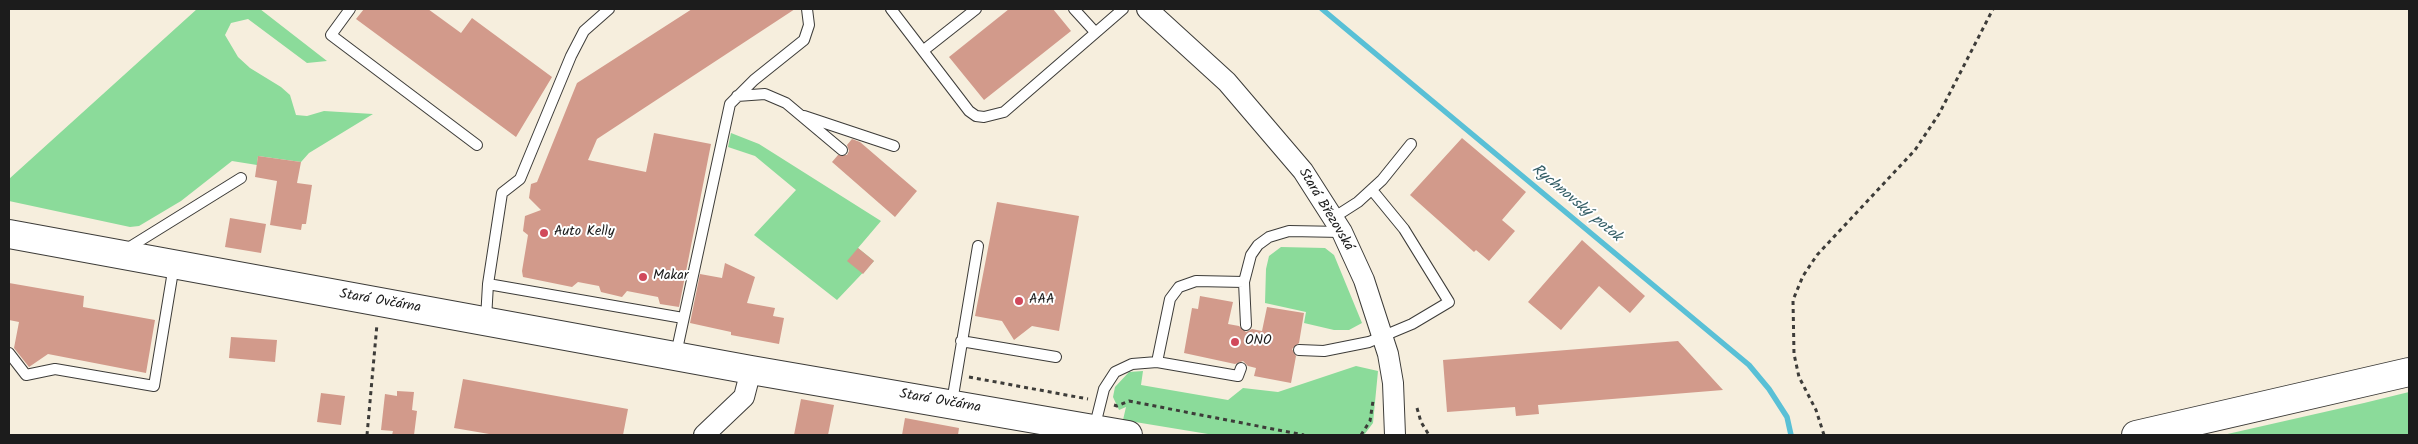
<!DOCTYPE html>
<meta charset="utf-8">
<style>
body{margin:0}
#map{position:relative;width:2418px;height:444px;overflow:hidden;background:#f6eedd;font-family:Kalam,sans-serif}
canvas{display:block}
.frame{position:absolute;inset:0;border:10px solid #1c1c1c;pointer-events:none}
</style>
<div id="map">
<canvas width="2418" height="444"></canvas>
<div class="frame"></div>
</div>
<script>
const g = document.querySelector('canvas').getContext('2d');
g.lineJoin = 'round';
function paint(path, color) { g.fillStyle = color; g.fill(path, 'evenodd'); }
const toPath = rows => new Path2D(rows.map(r => 'M' + r).join(''));
function trace(path, color, width, dash) { g.strokeStyle = color; g.lineWidth = width; g.lineCap = dash ? 'butt' : 'round'; g.setLineDash(dash || []); g.stroke(path); }
function write(font, color, halo, rows, align = 'center') {
  g.font = font + ' Kalam,sans-serif'; g.lineWidth = 4; g.setLineDash([]); g.textBaseline = 'middle'; g.strokeStyle = halo; g.fillStyle = color; for (const [text, x, y, turn = 0] of rows) {
    g.save(); g.translate(x, y); g.rotate((+turn || 0) * Math.PI / 180); g.textAlign = isNaN(turn) ? turn : align; if (halo) g.strokeText(text, 0, 0); g.fillText(text, 0, 0); g.restore();
  }
}
paint(toPath([
 [197,9,260,9,327,61,307,63,248,19,231,23,225,35,238,57,250,68,281,87,290,95,296,115,307,116,324,111,373,114,309,153,301,162,258,156,257,165,232,161,181,201,139,226,130,227,9,201,9,179],
 [731,133,759,144,881,221,858,248,874,261,837,300,754,235,796,190,755,156,728,147],
 [1281,247,1325,248,1334,255,1362,323,1349,330,1334,330,1304,323,1306,312,1265,303,1266,269,1269,256],
 [1356,366,1378,371,1373,423,1364,435,1214,435,1123,420,1126,407,1119,410,1113,397,1115,387,1129,372,1143,371,1141,385,1228,400,1243,388,1278,392],
 [2409,392,2409,435,2223,435,2364,403]
]), '#8bdb9a');
trace(toPath([
 [1322,9,1749,365,1769,389,1787,417,1791,435]
]), '#59c0d6', 5.5);
paint(toPath([
 [364,9,428,9,461,33,472,18,552,77,516,137,356,19],
 [692,9,795,9,597,139,588,160,646,172,654,133,711,144,679,307,660,304,658,297,627,291,622,297,601,292,599,286,578,282,572,287,523,277,522,271,528,235,523,231,525,216,541,210,529,198,531,184,537,182,577,83],
 [1009,9,1053,9,1071,31,984,100,949,57],
 [1462,138,1526,192,1502,220,1515,231,1489,261,1476,250,1474,252,1410,195],
 [852,139,860,142,917,191,895,217,832,162,838,155,847,155,849,151,847,145],
 [258,156,301,162,297,183,312,185,306,224,302,224,301,230,270,225,277,181,255,177],
 [997,202,1079,216,1059,331,1032,326,1014,340,1002,321,975,316],
 [230,218,266,224,261,253,225,247],
 [1582,240,1645,296,1630,313,1599,286,1561,330,1528,302],
 [858,248,874,261,863,274,847,261],
 [725,263,755,277,747,303,775,308,773,316,784,318,779,344,731,335,731,332,690,323,700,274,722,278],
 [9,283,84,296,83,307,155,320,146,373,48,354,29,367,14,348,19,322,9,320],
 [1200,296,1233,302,1228,324,1239,326,1246,332,1252,329,1262,331,1267,307,1304,313,1299,343,1292,349,1296,356,1291,383,1254,376,1256,368,1248,366,1243,361,1235,364,1184,353,1192,308,1198,309],
 [231,337,277,340,275,362,229,358],
 [1678,341,1723,390,1538,405,1539,414,1516,416,1515,407,1447,412,1443,360],
 [463,379,628,409,623,435,495,435,454,428],
 [397,391,414,392,412,410,417,411,414,435,392,435,393,431,381,430,385,394,397,396],
 [321,393,345,396,341,425,317,422],
 [801,399,834,405,828,435,794,435],
 [905,418,959,428,958,435,902,435]
]), '#d29a8b');
const lane = toPath([
 [350,9,331,35,477,145],
 [891,9,969,111,976,116,984,117,1004,112,1123,9],
 [1074,9,1095,32],
 [924,50,976,9],
 [737,96,765,94,786,103,842,150],
 [804,116,894,146],
 [1333,218,1358,202,1382,180,1411,144],
 [125,250,241,178],
 [488,284,683,318],
 [486,319,488,284,502,193,520,179,571,56,584,31,609,9],
 [1246,325,1244,282,1251,255,1258,245,1269,237,1289,231,1342,232],
 [961,341,1056,357],
 [1299,350,1324,351,1369,342,1412,324,1449,302,1404,229,1372,190],
 [9,353,26,375,55,369,154,386,174,265],
 [676,354,730,104,754,80,804,40,809,25,807,9],
 [1157,362,1170,299,1179,287,1196,281,1244,282],
 [952,402,978,246],
 [1094,429,1104,389,1115,372,1132,364,1157,362,1238,376,1241,368]
]);
const street = toPath([
 [1147,9,1227,82,1303,171,1342,232,1364,280,1388,354,1393,383,1395,435],
 [704,435,744,397,751,370]
]);
const secondary = toPath([
 [9,234,751,370,1128,435],
 [2136,435,2409,372]
]);
trace(lane, '#3d3c39', 12);
trace(street, '#3d3c39', 22);
trace(secondary, '#3d3c39', 30);
trace(toPath([
 [969,377,1088,399],
 [1114,405,1117,406,1129,401,1304,435],
 [1417,408,1421,422,1429,435],
 [367,435,377,324],
 [1361,435,1370,421,1373,401],
 [1824,435,1816,410,1799,377,1794,354,1793,300,1803,276,1817,255,1915,150,1939,114,1993,9]
]), '#3d3c39', 3, [4, 4]);
trace(lane, '#fff', 10);
trace(street, '#fff', 20);
trace(secondary, '#fff', 28);
for (const [x, y, r, color] of [
 [544,233,5,"#d1495b"],
 [643,277,5,"#d1495b"],
 [1019,301,5,"#d1495b"],
 [1235,342,5,"#d1495b"]
]) { const dot = new Path2D(); dot.arc(x, y, r, 0, 2 * Math.PI); g.fillStyle = color; g.fill(dot); trace(dot, '#fff', 2); }
write('14px', '#1c1c1c', '#fff', [
 ["Stará Březovská",1325,210,59],
 ["Stará Ovčárna",380,302,10],
 ["Stará Ovčárna",940,402,10]
]);
write('14px', '#1c1c1c', '#fff', [
 ["Auto Kelly",554,233],
 ["Makar",653,277],
 ["AAA",1029,301],
 ["ONO",1245,342]
], 'left');
write('italic 15px', '#345e66', '#fff', [
 ["Rychnovský potok",1576,204,40]
]);
</script>
